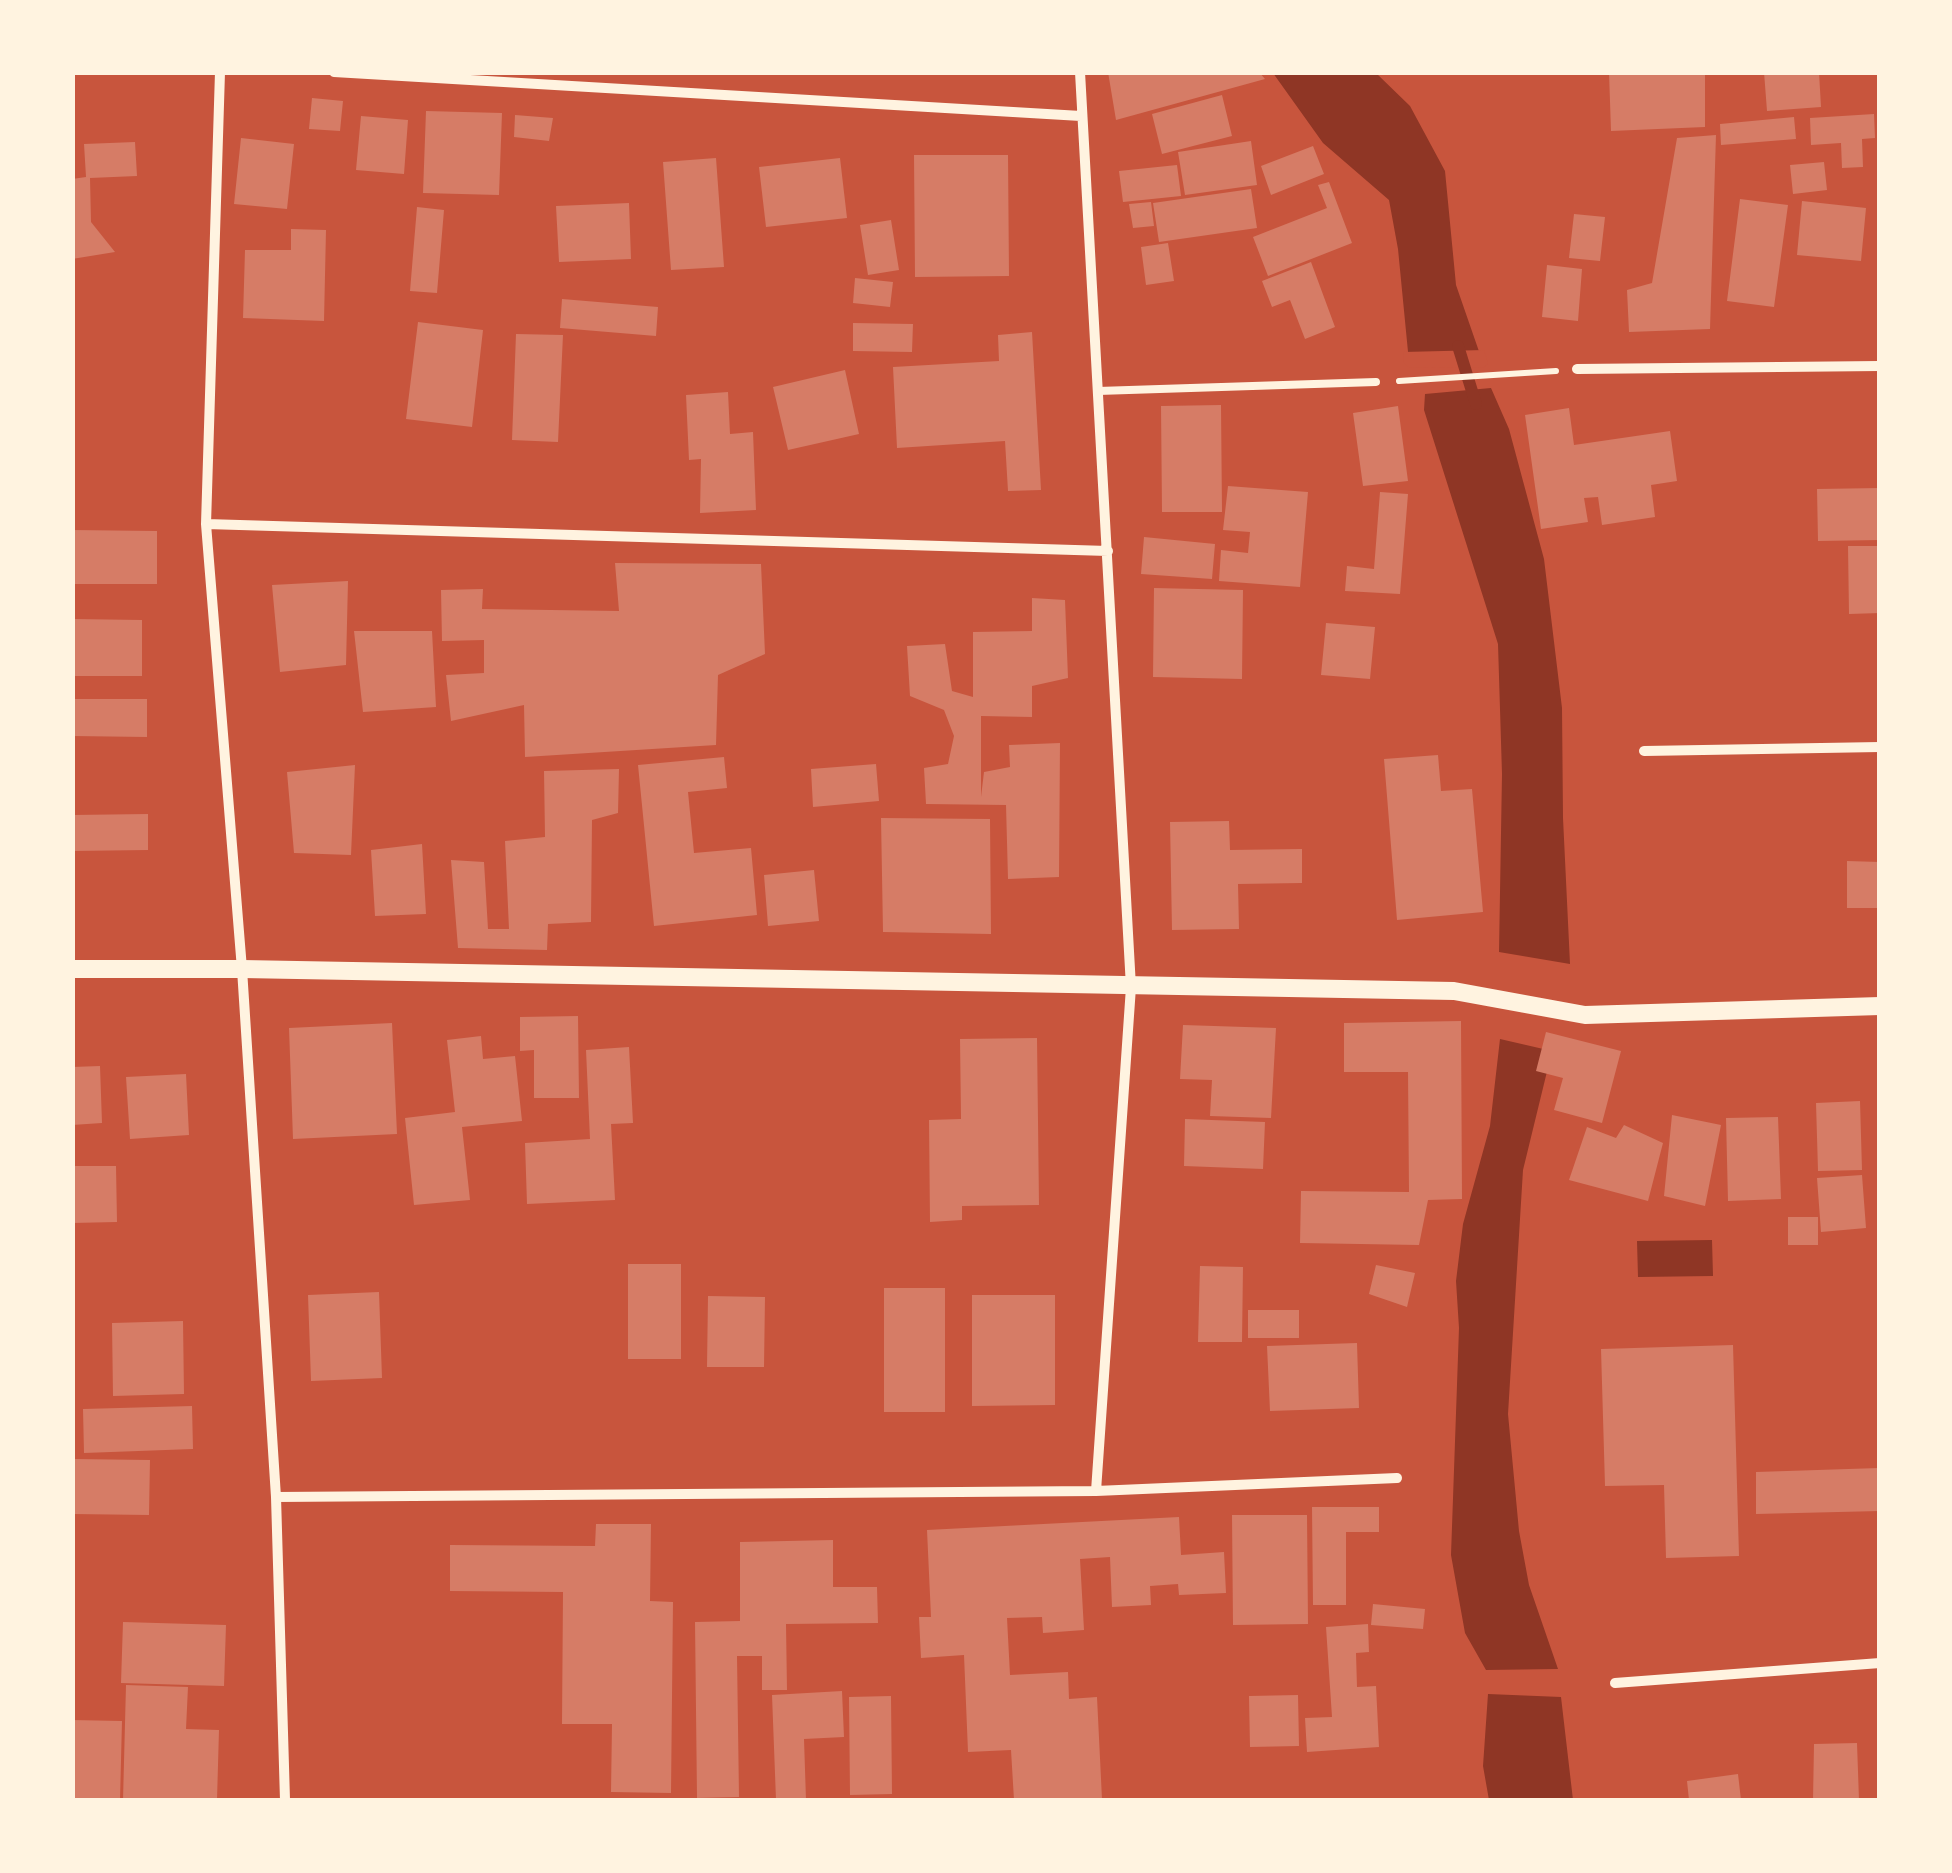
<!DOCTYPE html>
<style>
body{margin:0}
#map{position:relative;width:1952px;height:1873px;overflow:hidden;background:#c8553d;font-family:Commissioner,sans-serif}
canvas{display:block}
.frame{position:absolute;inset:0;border:75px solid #fff3e0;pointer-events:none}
</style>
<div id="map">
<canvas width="1952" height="1873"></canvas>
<div class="frame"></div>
</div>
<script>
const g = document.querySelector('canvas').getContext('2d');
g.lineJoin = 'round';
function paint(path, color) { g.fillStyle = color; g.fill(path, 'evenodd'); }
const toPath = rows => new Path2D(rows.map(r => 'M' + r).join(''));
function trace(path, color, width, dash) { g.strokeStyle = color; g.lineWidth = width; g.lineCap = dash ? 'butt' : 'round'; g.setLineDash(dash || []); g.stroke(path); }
paint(toPath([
 [1273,73,1376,73,1410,106,1445,171,1456,285,1483,363,1409,362,1398,249,1389,200,1323,143],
 [1491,388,1509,429,1544,559,1562,708,1563,818,1570,964,1499,952,1502,774,1498,644,1424,410,1425,394],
 [1500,1039,1552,1051,1523,1170,1508,1414,1519,1531,1529,1585,1558,1669,1486,1670,1465,1633,1451,1555,1459,1328,1456,1281,1463,1224,1490,1126],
 [1712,1240,1713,1276,1638,1277,1637,1241],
 [1488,1694,1561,1697,1573,1800,1489,1800,1483,1766]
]), '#8f3625');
paint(toPath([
 [1484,350,1488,363,1484,368,1408,367,1404,363,1403,352]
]), '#c8553d');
trace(toPath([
 [1458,346,1476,404]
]), '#8f3625', 12);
paint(toPath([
 [1108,72,1259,72,1265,79,1116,120],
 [1609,72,1705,72,1705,127,1611,131],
 [1764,72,1819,72,1821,107,1767,111],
 [1222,95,1232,136,1162,154,1152,114],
 [312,98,343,101,340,131,309,129],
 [426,111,502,113,499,195,423,193],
 [1874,114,1875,138,1862,139,1863,167,1842,168,1841,143,1811,145,1810,118],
 [515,115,553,118,549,141,514,137],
 [361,116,408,120,404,174,356,170],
 [1794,117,1796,139,1721,145,1720,124],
 [1716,135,1710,329,1629,332,1627,290,1652,283,1677,138],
 [241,138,294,144,287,209,234,204],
 [1251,141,1257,185,1185,195,1178,152],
 [135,142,137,176,90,178,91,222,115,252,72,259,72,179,86,177,84,144],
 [1313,146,1324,174,1271,195,1261,166],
 [914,155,1008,155,1009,276,915,277],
 [716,158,724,267,671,270,663,162],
 [840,158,847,218,766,227,759,167],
 [1824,162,1827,190,1793,194,1790,165],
 [1177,165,1181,196,1123,202,1119,171],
 [1329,182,1352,243,1268,276,1253,237,1327,208,1318,185],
 [1251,189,1257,228,1159,242,1153,203],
 [1740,199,1788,205,1774,307,1727,301],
 [1802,201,1866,208,1861,261,1797,255],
 [1151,202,1154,226,1133,228,1129,204],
 [629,203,631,259,559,262,556,206],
 [417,207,444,210,437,293,410,291],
 [1574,214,1605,217,1600,261,1569,258],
 [891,220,899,270,868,275,860,225],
 [291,229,326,230,324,321,243,318,245,250,291,250],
 [1168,243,1174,281,1146,285,1141,247],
 [1311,262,1335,327,1305,339,1290,300,1272,307,1262,281],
 [1547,265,1582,269,1578,321,1542,317],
 [855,278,893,282,890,307,853,303],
 [562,299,658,307,656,336,560,328],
 [418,322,483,330,472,427,406,419],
 [853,323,913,324,912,352,853,351],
 [1032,332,1041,490,1008,491,1005,441,897,448,893,367,999,361,998,335],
 [516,334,563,335,558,442,512,440],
 [845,370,859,434,788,450,773,387],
 [728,392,730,434,753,432,756,510,700,513,701,459,689,460,686,395],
 [1221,405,1222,512,1162,512,1161,406],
 [1398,406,1408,481,1363,486,1353,413],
 [1569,408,1574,445,1670,431,1677,481,1651,485,1655,517,1602,525,1598,497,1584,498,1588,522,1541,529,1525,415],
 [1228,486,1308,492,1300,587,1219,581,1221,550,1248,553,1250,532,1223,530],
 [1880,488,1880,540,1818,541,1817,489],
 [1380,492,1408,494,1400,594,1345,591,1347,566,1374,569],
 [72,530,157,531,157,584,72,584],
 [1144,537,1215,544,1212,579,1141,574],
 [1848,546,1880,546,1880,613,1849,614],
 [615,563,761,564,765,654,718,675,716,745,525,757,524,705,451,721,446,675,484,673,484,640,442,641,441,590,483,589,482,609,619,611],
 [348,581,346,665,280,672,272,585],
 [1154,588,1243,590,1242,679,1153,677],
 [1032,598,1065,600,1068,678,1032,686,1032,717,981,716,981,797,984,772,1010,767,1009,745,1060,743,1059,877,1008,879,1006,805,926,804,924,768,948,764,954,736,944,710,910,696,907,646,945,644,952,691,973,697,973,632,1032,631],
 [72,619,142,620,142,676,72,676],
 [1326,623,1375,627,1370,679,1321,675],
 [354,631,432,631,436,707,363,712],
 [72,699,147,699,147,737,72,736],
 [1438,755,1441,791,1472,789,1483,912,1397,920,1384,759],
 [724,757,727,788,688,792,694,853,751,848,757,915,654,926,638,765],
 [876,764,879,801,813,807,811,769],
 [355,765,351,855,294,853,287,772],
 [619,769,618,813,592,820,591,922,548,924,547,950,458,948,451,860,484,862,488,929,509,929,505,841,545,837,544,771],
 [148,814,148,850,72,851,72,815],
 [881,818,990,819,991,934,883,932],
 [1229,821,1230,850,1302,849,1302,883,1238,884,1239,929,1172,930,1170,822],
 [422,844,426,914,375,916,371,850],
 [1847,861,1880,862,1880,908,1847,908],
 [814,870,819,921,768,926,764,875],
 [578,1016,579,1098,534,1098,534,1050,520,1051,520,1017],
 [1461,1021,1462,1199,1428,1200,1419,1245,1300,1243,1301,1191,1409,1192,1408,1072,1344,1072,1344,1023],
 [392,1023,397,1134,293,1139,289,1028],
 [1183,1025,1276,1028,1271,1118,1210,1116,1212,1080,1180,1079],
 [1546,1032,1621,1051,1602,1123,1554,1110,1563,1078,1536,1071],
 [481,1036,483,1059,515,1056,522,1121,462,1127,470,1200,414,1205,405,1118,455,1112,447,1040],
 [1037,1038,1039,1205,962,1206,962,1220,930,1222,929,1120,961,1119,960,1039],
 [629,1047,633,1123,611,1124,615,1200,527,1204,525,1143,590,1139,586,1050],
 [100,1066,102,1123,72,1125,72,1067],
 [186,1074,189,1135,130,1139,126,1077],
 [1860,1101,1862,1170,1818,1171,1816,1103],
 [1672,1115,1721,1125,1705,1206,1664,1196],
 [1778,1117,1781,1199,1728,1201,1726,1118],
 [1185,1119,1265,1122,1263,1169,1184,1166],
 [1624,1125,1663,1143,1648,1201,1569,1180,1587,1127,1616,1138],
 [72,1166,116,1166,117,1222,72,1223],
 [1862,1175,1866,1228,1821,1232,1817,1178],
 [1788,1217,1818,1217,1818,1245,1788,1245],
 [628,1264,681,1264,681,1359,628,1359],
 [1376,1265,1415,1273,1407,1307,1369,1294],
 [1200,1266,1243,1267,1242,1342,1198,1342],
 [884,1288,945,1288,945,1412,884,1412],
 [379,1292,382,1378,311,1381,308,1295],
 [972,1295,1055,1295,1055,1405,972,1406],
 [708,1296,765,1297,764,1367,707,1367],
 [1248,1310,1299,1310,1299,1338,1248,1338],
 [183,1321,184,1394,113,1396,112,1323],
 [1357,1343,1359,1408,1270,1411,1267,1346],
 [1733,1345,1739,1556,1666,1558,1664,1485,1605,1486,1601,1349],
 [192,1406,193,1449,84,1453,83,1409],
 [72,1459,150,1460,149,1515,72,1514],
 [1879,1468,1880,1511,1756,1514,1756,1472],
 [1312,1507,1379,1507,1379,1532,1346,1532,1346,1605,1313,1605],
 [1232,1515,1307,1515,1308,1624,1233,1625],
 [1179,1517,1181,1555,1224,1552,1226,1593,1179,1595,1178,1584,1150,1586,1151,1605,1112,1607,1110,1557,1080,1559,1084,1630,1043,1633,1042,1617,1007,1618,1010,1675,1068,1672,1069,1699,1097,1697,1102,1799,1014,1800,1011,1750,968,1752,964,1655,921,1658,919,1617,931,1617,927,1530],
 [596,1524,651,1524,650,1601,673,1602,671,1793,611,1792,612,1724,562,1724,563,1592,450,1591,450,1545,595,1546],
 [833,1540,833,1587,877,1587,878,1623,786,1624,787,1690,762,1690,762,1656,737,1656,739,1797,697,1798,695,1622,740,1621,740,1542],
 [1373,1604,1425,1609,1423,1629,1371,1625],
 [123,1622,226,1625,224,1686,121,1683],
 [1368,1624,1369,1652,1356,1653,1357,1687,1376,1686,1379,1747,1307,1752,1305,1718,1332,1717,1326,1627],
 [126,1685,188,1687,186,1729,219,1730,217,1800,123,1800],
 [842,1691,844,1737,804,1739,806,1800,776,1800,772,1695],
 [1298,1695,1299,1746,1250,1747,1249,1696],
 [891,1696,892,1794,850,1795,849,1697],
 [72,1720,122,1721,120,1800,72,1800],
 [1857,1743,1859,1800,1813,1800,1814,1744],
 [1738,1774,1741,1800,1689,1800,1687,1781]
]), '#d67c66');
trace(toPath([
 [1399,381,1556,371]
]), '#fff3e0', 6);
trace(toPath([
 [1098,391,1376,382]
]), '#fff3e0', 8);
trace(toPath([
 [220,72,206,524,242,969,276,1497,285,1800],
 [334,72,1081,116],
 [1080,72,1131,987,1096,1491],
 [1577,369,1880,366],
 [206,524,1108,551],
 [1644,751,1880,747],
 [276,1497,1096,1491,1397,1478],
 [1615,1683,1880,1663]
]), '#fff3e0', 10);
trace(toPath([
 [72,969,242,969,1454,991,1585,1015,1880,1006]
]), '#fff3e0', 18);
</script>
